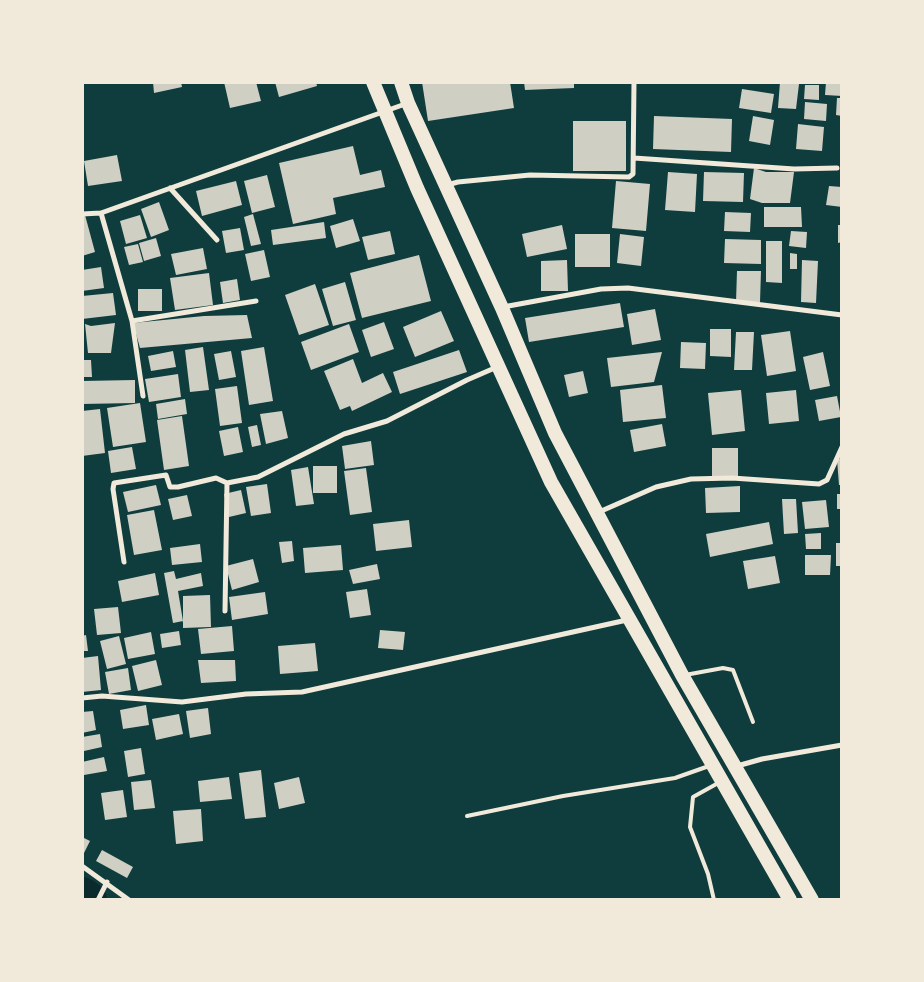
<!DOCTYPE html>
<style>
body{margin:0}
#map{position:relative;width:924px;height:982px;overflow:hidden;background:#0f3d3e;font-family:"Sofia Sans Condensed",sans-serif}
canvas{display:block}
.frame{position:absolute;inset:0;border:84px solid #f1e9da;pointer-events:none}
</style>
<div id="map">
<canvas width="924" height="982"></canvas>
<div class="frame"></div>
</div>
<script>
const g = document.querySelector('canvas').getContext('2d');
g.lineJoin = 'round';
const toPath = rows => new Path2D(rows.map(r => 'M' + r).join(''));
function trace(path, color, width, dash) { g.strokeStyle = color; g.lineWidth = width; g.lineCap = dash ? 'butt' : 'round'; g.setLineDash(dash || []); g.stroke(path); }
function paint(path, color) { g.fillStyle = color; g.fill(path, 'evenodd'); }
trace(toPath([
 [82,895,89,900]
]), '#0a2a2b', 36);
paint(toPath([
 [153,82,181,82,182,87,154,93],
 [224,82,256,82,261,101,230,108],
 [275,82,316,82,317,86,279,97],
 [422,82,510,82,514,108,428,121],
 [524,82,574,82,574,88,525,90],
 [780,82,799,84,796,109,778,108],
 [826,82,842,82,842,96,825,95],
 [805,85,819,85,819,100,804,99],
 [742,89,774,94,771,113,739,108],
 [837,98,842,98,842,116,836,115],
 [805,102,827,104,826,121,804,119],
 [654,116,732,119,731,152,653,149],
 [753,116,774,120,770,145,749,141],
 [573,121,626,121,626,171,573,171],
 [798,124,824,127,822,151,796,149],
 [353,146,360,175,381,170,385,187,333,198,336,214,293,224,279,163],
 [117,155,122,181,88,186,84,161],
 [754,168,766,172,794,172,790,203,762,203,750,199],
 [668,172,697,174,695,212,665,210],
 [704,172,744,173,743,202,703,201],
 [267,175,275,207,252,213,244,181],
 [236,181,242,205,202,216,196,191],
 [616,181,650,184,646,231,612,228],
 [829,186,842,187,842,207,826,205],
 [159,202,169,230,151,237,141,209],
 [764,207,801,207,802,227,764,227],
 [725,212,751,213,750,232,724,231],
 [253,214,261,244,251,246,244,217],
 [82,215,85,215,95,252,82,256],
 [140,215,147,238,126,244,120,221],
 [353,219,360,241,336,248,330,226],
 [324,222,326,238,273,245,271,230],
 [562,225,567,249,527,257,522,234],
 [838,225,842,225,842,242,838,243],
 [240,228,244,250,226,253,222,231],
 [390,231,395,254,368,260,362,237],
 [791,231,807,232,806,248,789,246],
 [575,234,610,234,610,267,575,267],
 [620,234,644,237,641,266,617,263],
 [156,238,161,256,144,261,139,243],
 [725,239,761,240,761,264,724,263],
 [766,241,782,241,782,283,766,282],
 [138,244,143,262,129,265,124,247],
 [203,248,207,269,176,275,171,254],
 [264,250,270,277,251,281,245,254],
 [790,253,797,254,797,269,790,269],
 [419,255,431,301,362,318,350,273],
 [567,260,568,291,541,291,541,261],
 [802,260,818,261,816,303,801,302],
 [101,267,104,288,82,291,82,270],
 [737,271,761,271,760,302,736,302],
 [209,273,213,305,175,310,170,278],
 [237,279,240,300,223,303,220,282],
 [345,282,356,320,333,326,322,289],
 [315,284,329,325,299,335,285,295],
 [138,289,162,289,162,311,138,311],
 [113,293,116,315,82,319,82,296],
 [620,303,624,327,529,342,525,318],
 [655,309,661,340,632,345,627,314],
 [441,311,454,341,415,357,403,327],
 [247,315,252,338,140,348,133,323,204,316],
 [384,322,394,349,371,357,362,330],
 [115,323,111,353,88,353,85,324,91,326],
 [349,324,359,352,311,370,301,342],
 [710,329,731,329,731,357,710,356],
 [790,331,796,371,767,376,761,335],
 [736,332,754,332,752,370,734,370],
 [681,342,706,343,705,369,680,368],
 [203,347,209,390,190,392,185,350],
 [264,347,273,401,249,405,241,351],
 [459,350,467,372,400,394,393,372],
 [173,351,176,367,151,371,148,356],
 [231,351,236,377,219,380,214,354],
 [662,352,654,382,611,387,607,358],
 [823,352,830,386,810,390,803,357],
 [353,359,362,383,383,373,392,392,352,411,350,406,340,410,324,371],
 [82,360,91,360,92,377,82,377],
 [583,371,588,393,569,397,564,375],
 [178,374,181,397,149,402,145,379],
 [135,380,135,403,82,404,82,381],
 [662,385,666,418,623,422,620,390],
 [237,386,242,423,220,426,215,389],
 [741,390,745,431,712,435,708,393],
 [796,390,799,421,769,424,766,393],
 [837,396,841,417,819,421,815,400],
 [185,399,187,414,158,419,156,404],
 [140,403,146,442,113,447,107,408],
 [100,409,105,453,82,456,82,411],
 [282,411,288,438,266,444,260,414],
 [182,416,189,466,164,470,157,420],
 [662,424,666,446,634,452,630,430],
 [257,425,261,445,252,447,248,427],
 [238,427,243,452,224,456,219,431],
 [371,441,374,465,345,469,342,446],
 [132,447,136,469,111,473,108,451],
 [712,448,738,448,738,476,712,476],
 [842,458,842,485,839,485,837,459],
 [313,466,337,466,337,493,313,493],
 [308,467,314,504,296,506,291,470],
 [366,468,372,512,350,515,344,471],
 [267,484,271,513,251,516,246,487],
 [156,485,161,505,128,512,123,492],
 [740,486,740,512,706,513,705,488],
 [241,490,246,513,229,517,224,494],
 [837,494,842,494,842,509,837,509],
 [187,495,192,516,173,520,168,499],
 [782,499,796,499,798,533,784,534],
 [826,500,829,527,805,529,802,502],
 [154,510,162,550,134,555,127,515],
 [409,520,412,547,376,551,373,524],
 [769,522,773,544,710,557,706,534],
 [821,533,821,549,806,549,805,534],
 [292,541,294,561,282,563,279,542],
 [836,543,842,543,842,566,836,566],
 [200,544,202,562,172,565,170,548],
 [341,545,343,570,305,573,303,548],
 [805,555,831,555,830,575,805,575],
 [775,556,780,583,748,589,743,561],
 [253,559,259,582,232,590,226,566],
 [377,564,380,579,353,584,349,570],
 [174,571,176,579,201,573,203,586,178,591,183,621,173,623,164,573],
 [155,573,159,595,122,602,118,581],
 [367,589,371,615,350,618,346,592],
 [265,592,268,614,232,620,229,597],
 [210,595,211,627,183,628,183,596],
 [118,607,121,633,97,635,94,609],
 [232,626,234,651,201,654,198,629],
 [380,630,405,632,403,650,378,648],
 [179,631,181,645,162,648,160,634],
 [151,632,155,654,128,659,124,638],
 [86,635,88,651,82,651,82,636],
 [119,636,126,664,107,669,100,641],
 [315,643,318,671,280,674,278,646],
 [98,656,101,690,82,692,82,658],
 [156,660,162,685,138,691,132,666],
 [198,660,235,660,236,681,201,683],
 [128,668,131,690,109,694,105,672],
 [146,705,149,725,123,729,120,710],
 [208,708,211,734,190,738,186,711],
 [93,711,96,730,82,733,82,712],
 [179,714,183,734,156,740,152,719],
 [100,734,102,747,84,751,82,737],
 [141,748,145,774,128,777,124,751],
 [104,757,107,771,84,775,82,762],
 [261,770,266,817,245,819,239,773],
 [229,777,232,799,200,802,198,781],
 [299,777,305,803,279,809,274,783],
 [151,780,155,808,134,810,131,782],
 [123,790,127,817,105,820,101,793],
 [201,809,203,841,176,844,173,811],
 [82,837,90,841,82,857],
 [102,850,133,867,127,878,96,861]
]), '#cfcfc3');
trace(toPath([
 [685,675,723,668,733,670,753,722],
 [467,816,563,796,675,778,709,766],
 [714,900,708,874,690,827,693,797,720,782]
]), '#f1e9da', 4);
trace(toPath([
 [634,158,794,169,837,168],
 [447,185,458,182,530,175,629,177,633,174,634,82],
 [170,188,217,240],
 [101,213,132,321,143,396],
 [82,214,101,213,408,103],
 [503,307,601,289,628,288,842,315],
 [132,321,256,301],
 [599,512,656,487,691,479,732,478,819,484,827,480,842,447],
 [124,562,113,489,114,483,166,475,170,487,178,487,216,478,227,483,258,477,344,434,387,421,467,380,497,367],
 [225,611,227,483],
 [82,698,102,696,182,702,246,694,302,692,627,620],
 [737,766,762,759,842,745],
 [82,866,129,900],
 [98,900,107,882]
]), '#f1e9da', 5);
trace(toPath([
 [373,82,417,188,551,482,790,900],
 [401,82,408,103,502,308,555,433,682,675,812,900]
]), '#f1e9da', 14);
</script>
